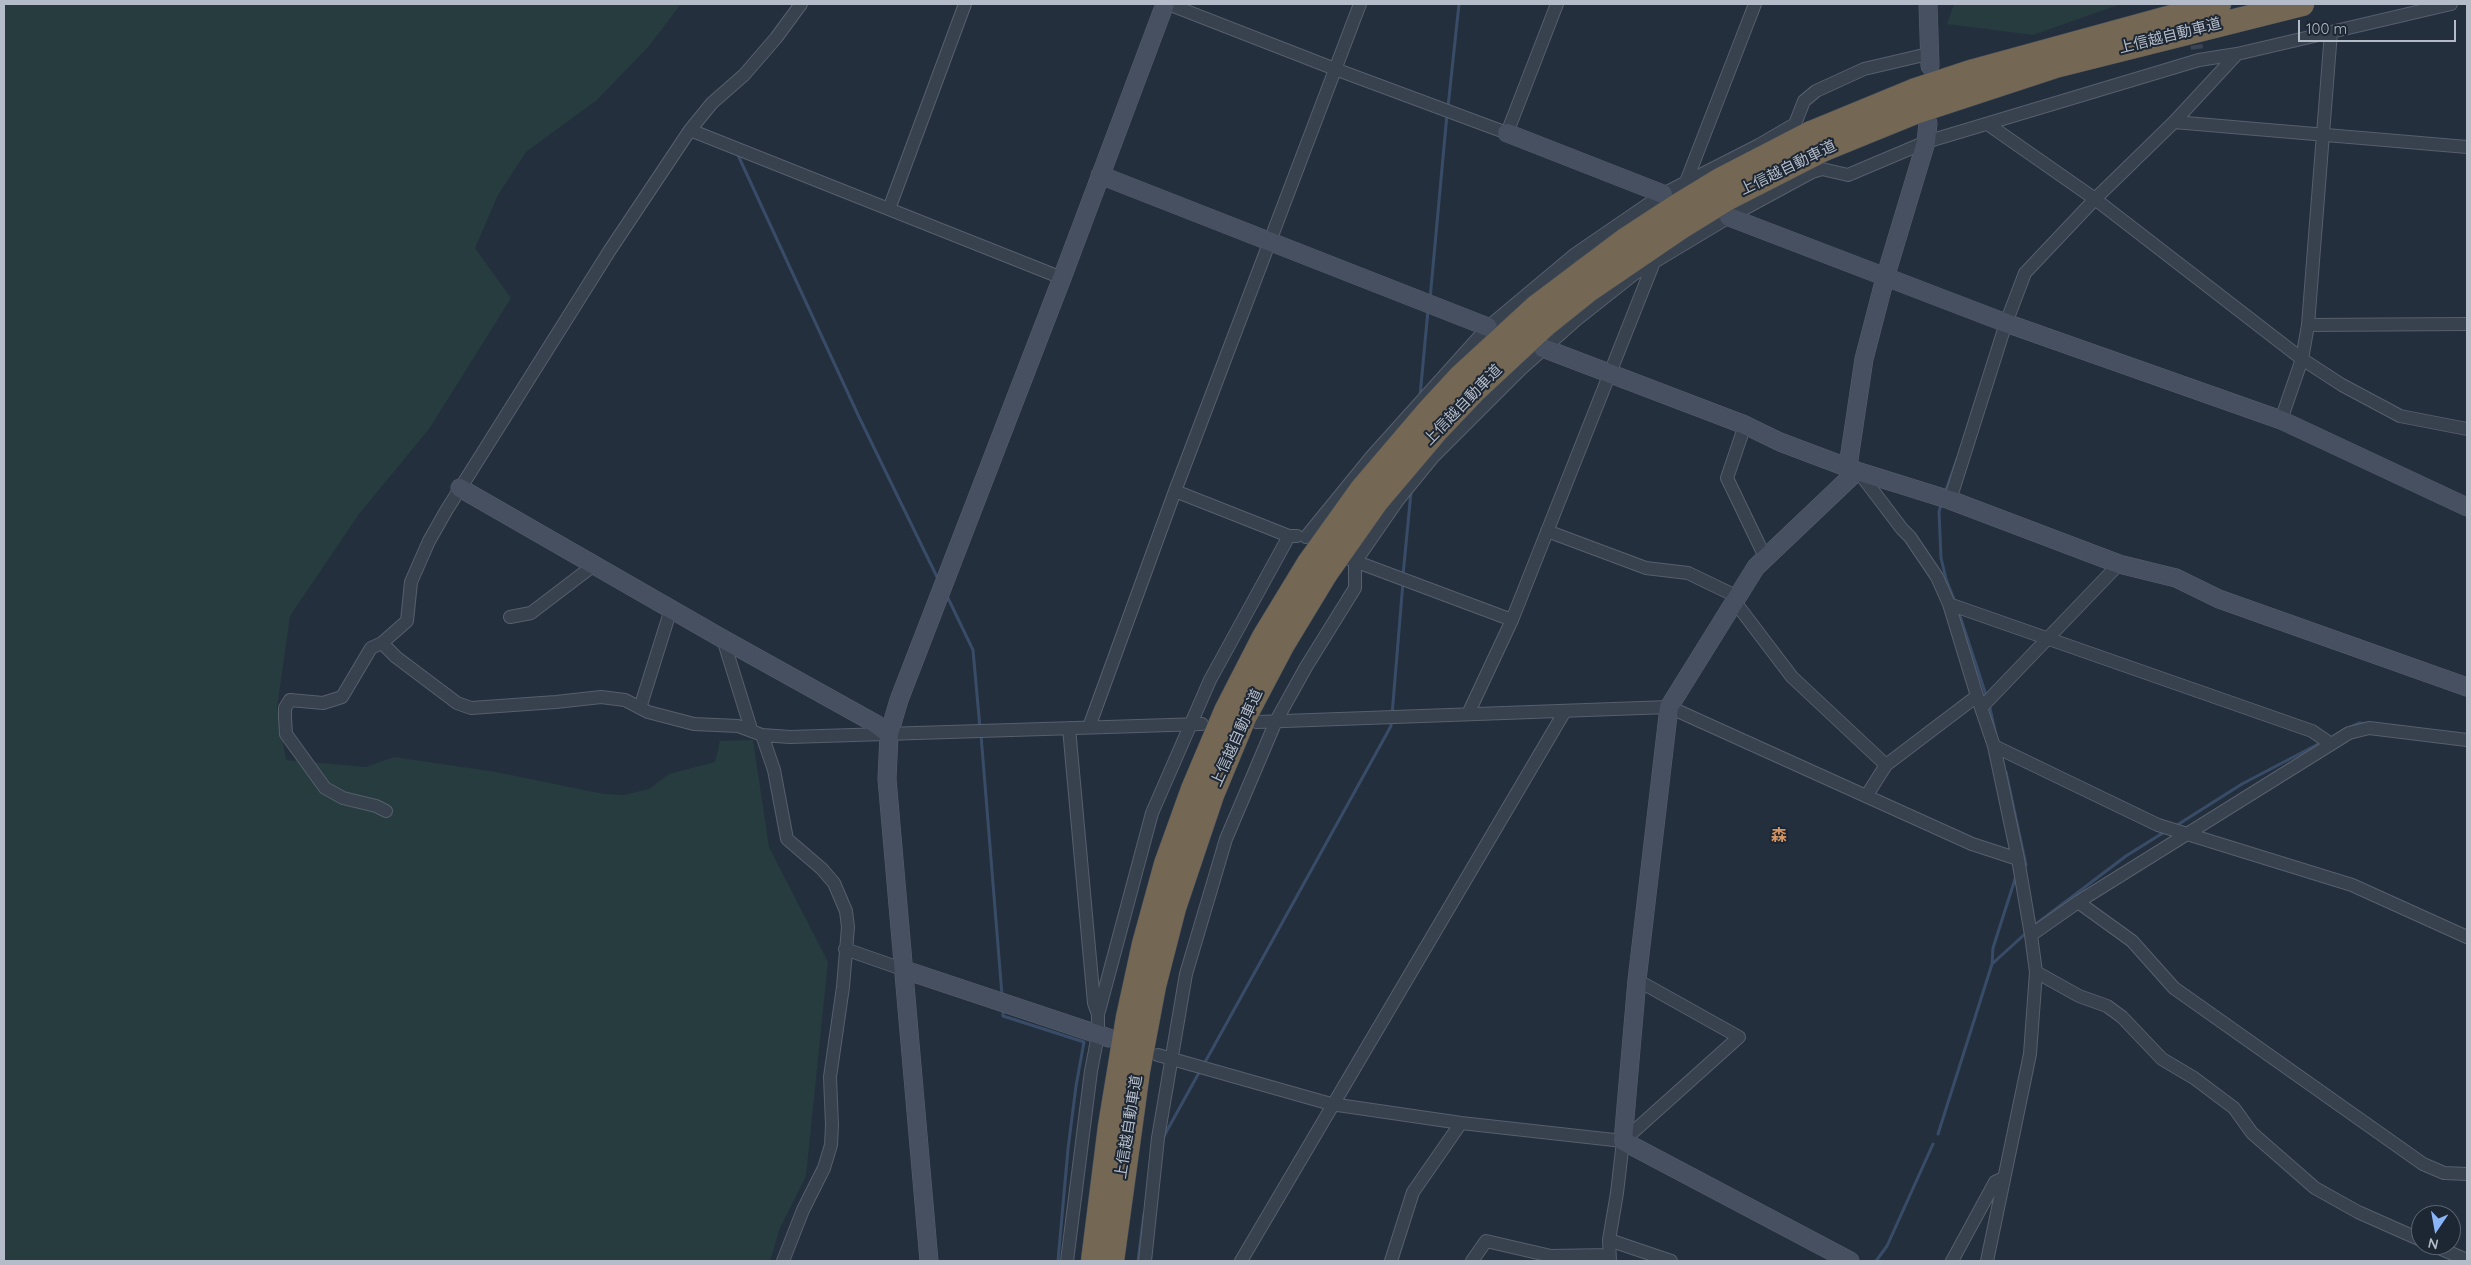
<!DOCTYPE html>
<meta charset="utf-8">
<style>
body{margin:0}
#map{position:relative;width:2471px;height:1265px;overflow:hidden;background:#242f3e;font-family:Quicksand,sans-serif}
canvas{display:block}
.frame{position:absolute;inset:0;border:5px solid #b4bcc9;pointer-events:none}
.north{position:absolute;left:2411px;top:1205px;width:50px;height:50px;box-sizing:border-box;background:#1d2633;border:1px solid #59626f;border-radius:50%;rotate:192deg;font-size:14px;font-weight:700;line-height:20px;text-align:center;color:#b4bcc9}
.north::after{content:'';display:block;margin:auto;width:18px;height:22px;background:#8ab4f8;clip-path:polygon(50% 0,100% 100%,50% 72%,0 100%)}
.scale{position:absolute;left:2298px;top:20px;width:158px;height:22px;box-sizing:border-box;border:2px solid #b4bcc9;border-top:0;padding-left:6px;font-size:15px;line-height:18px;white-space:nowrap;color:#b4bcc9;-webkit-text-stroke:4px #1d2633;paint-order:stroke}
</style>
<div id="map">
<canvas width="2471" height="1265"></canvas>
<div class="frame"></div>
<div class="north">N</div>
<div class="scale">100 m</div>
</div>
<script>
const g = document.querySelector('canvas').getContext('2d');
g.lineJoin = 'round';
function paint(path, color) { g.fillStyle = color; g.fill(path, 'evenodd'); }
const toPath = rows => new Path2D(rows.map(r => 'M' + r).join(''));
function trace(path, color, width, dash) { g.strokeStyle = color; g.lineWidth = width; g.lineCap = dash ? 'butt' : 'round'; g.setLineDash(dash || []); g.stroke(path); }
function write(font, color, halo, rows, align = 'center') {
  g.font = font + ' Quicksand,"Noto Sans JP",sans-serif'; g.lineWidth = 4; g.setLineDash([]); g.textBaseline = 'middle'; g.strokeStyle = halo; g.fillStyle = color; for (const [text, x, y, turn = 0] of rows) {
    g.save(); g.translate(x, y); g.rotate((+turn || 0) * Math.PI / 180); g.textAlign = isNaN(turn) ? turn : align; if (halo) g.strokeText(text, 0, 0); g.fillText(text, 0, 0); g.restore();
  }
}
paint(toPath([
 [4,4,681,4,649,46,597,100,526,152,498,195,475,248,511,298,429,429,359,514,290,616,277,708,286,760,366,767,394,757,496,772,604,794,624,795,649,789,669,774,715,762,720,741,753,740,769,847,828,962,806,1176,780,1228,770,1261,4,1261],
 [1954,4,2121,4,2033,35,1947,24]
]), '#263c3f');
trace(toPath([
 [1448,107,1459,4],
 [737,153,859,417,938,579],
 [1430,299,1447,114],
 [1420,396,1428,310],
 [1945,493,1957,459],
 [1941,505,1939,512,1941,558,1946,579,1955,602],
 [1403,575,1411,492],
 [947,596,973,650,980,728],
 [1959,613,1987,698],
 [1989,704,1996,735],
 [1392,715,1403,582],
 [2350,727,2359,723,2367,724],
 [981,735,1002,995],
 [2006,772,2026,865,2023,868],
 [2174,827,2242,784,2322,742],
 [2036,924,2126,856,2166,831],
 [1992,964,1993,948,2016,876],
 [1003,1009,1003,1016,1084,1042,1076,1086,1068,1149,1058,1261],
 [1204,1064,1391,726,1391,721],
 [1938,1134,1992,964,2026,933],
 [1164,1136,1201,1069],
 [1138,1261,1144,1214],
 [1876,1261,1887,1246,1933,1144]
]), '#394c67', 3);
trace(toPath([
 [2194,27,2197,49]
]), '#3a4453', 12, [12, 6]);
const street = toPath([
 [801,4,776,38,744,75,712,103,690,130,610,250,446,511,429,541,411,582,407,621,382,643,396,657,457,703,471,708,556,702,601,697,625,700,648,712,694,724,738,726,762,735,790,737,1202,724],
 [1168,4,1335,69,1507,133,1557,4],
 [2174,122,2467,147],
 [1989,125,2095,199,2302,359,2342,385,2400,416,2467,429],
 [690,130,1062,278],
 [1686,182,1755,4],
 [889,209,965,4],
 [2308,325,2467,324],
 [2281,420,2302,359,2308,325,2331,32],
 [1745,425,1727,478,1765,557],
 [1858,471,1902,529,1910,537,1937,577,1949,604,1977,696,1994,746,2018,859,2031,935,2036,972,2030,1054,1987,1261],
 [1175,491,1289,536,1297,536],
 [1950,500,2006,323,2025,273,2095,199,2174,122,2237,54],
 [1547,531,1646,568,1688,573,1738,597],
 [1306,537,1372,456,1488,327,1574,255,1663,194,1759,145,1795,124,1804,101,1816,91,1864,69,1928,54],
 [1349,559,1512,620],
 [1735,602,1792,677,1886,765],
 [1949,604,2312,731,2331,744],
 [510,617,531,613,594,565],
 [723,639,751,729],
 [382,643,371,648,342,697,323,703,290,700,285,708,285,717,286,734,325,788,343,798,376,806,386,811],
 [640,708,671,609],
 [1981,708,2119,564],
 [1468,714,1512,620,1654,262],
 [1257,722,1669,707,1972,844,2018,859],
 [1089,727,1175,491,1360,4],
 [762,735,774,770,787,839,822,869,834,883,846,911,848,927,843,987,830,1077,832,1125,831,1145,824,1168,803,1210,783,1261],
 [1994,746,2158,825,2352,885,2467,937],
 [1867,795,1886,765,1977,696],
 [2078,902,2349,733,2369,728,2467,740],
 [2031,935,2078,902,2132,941,2174,988,2423,1164,2444,1173,2467,1174],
 [845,949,905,970],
 [2036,972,2079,996,2107,1006,2122,1017,2162,1059,2194,1078,2234,1108,2252,1133,2315,1188,2358,1212,2421,1240],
 [1099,1011,1152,813,1210,680,1289,536],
 [1158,1055,1331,1104,1461,1123,1623,1141],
 [1609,1240,1671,1261],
 [2432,1245,2467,1260],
 [1067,1261,1091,1071,1098,1035,1098,1014,1094,1003,1069,728],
 [1145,1261,1158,1138,1186,974,1226,839,1276,721,1306,667,1355,588,1355,562,1398,500,1433,457,1521,369,1576,320,1634,274,1729,217,1812,172,1822,169,1848,175,1926,142,2199,60,2237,54,2451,4],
 [1241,1261,1565,711],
 [1391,1261,1413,1192,1461,1123],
 [1472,1261,1486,1241,1551,1256,1609,1255],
 [1610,1261,1609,1240,1617,1193,1623,1141,1739,1037,1637,980],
 [1952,1261,1995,1182,2004,1178]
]);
const secondary = toPath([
 [1928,4,1930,66],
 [1507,133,1663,194],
 [1100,175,1488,327],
 [1729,217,2006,323,2281,420,2467,507],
 [1543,348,1745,425,1780,442,1857,471,1950,500,2119,564,2176,578,2219,599,2467,687],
 [1848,466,1864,359,1885,278,1926,142,1928,123],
 [460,488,723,639,876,724,889,734],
 [905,970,1109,1038],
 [929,1261,887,779,889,734,899,700,1062,278,1165,4],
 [1850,1261,1623,1141,1637,980,1669,707,1756,567,1857,471]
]);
const highway = toPath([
 [1811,133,1913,91,1974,71,2219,4],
 [1822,150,1918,111,2055,66,2302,4],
 [1093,1261,1110,1126,1128,1017,1144,944,1166,864,1193,789,1226,711,1264,637,1309,563],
 [1112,1261,1138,1071,1154,986,1174,908,1212,795,1244,718,1283,644,1326,573]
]);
trace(street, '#565f6c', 14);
trace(secondary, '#565f6c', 19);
trace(highway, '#434c59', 25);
trace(street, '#38414e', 12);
trace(secondary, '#465061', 18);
trace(highway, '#746855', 24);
const highwayBridge = toPath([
 [1309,563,1362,489,1426,414,1461,376,1536,307,1625,240,1674,208,1720,180,1811,133],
 [1326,573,1376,502,1437,430,1475,390,1545,325,1590,289,1681,227,1728,198,1822,150]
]);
trace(highwayBridge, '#434c59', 25, []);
trace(highwayBridge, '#746855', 24);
write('15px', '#b4bcc9', '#1d2633', [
 ["上信越自動車道",2170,36,-14],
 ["上信越自動車道",1788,168,-26],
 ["上信越自動車道",1463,405,-46],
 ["上信越自動車道",1237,738,-66],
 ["上信越自動車道",1129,1127,-81]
]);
write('bold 16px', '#d59563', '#1d2633', [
 ["森",1779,836]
]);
</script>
